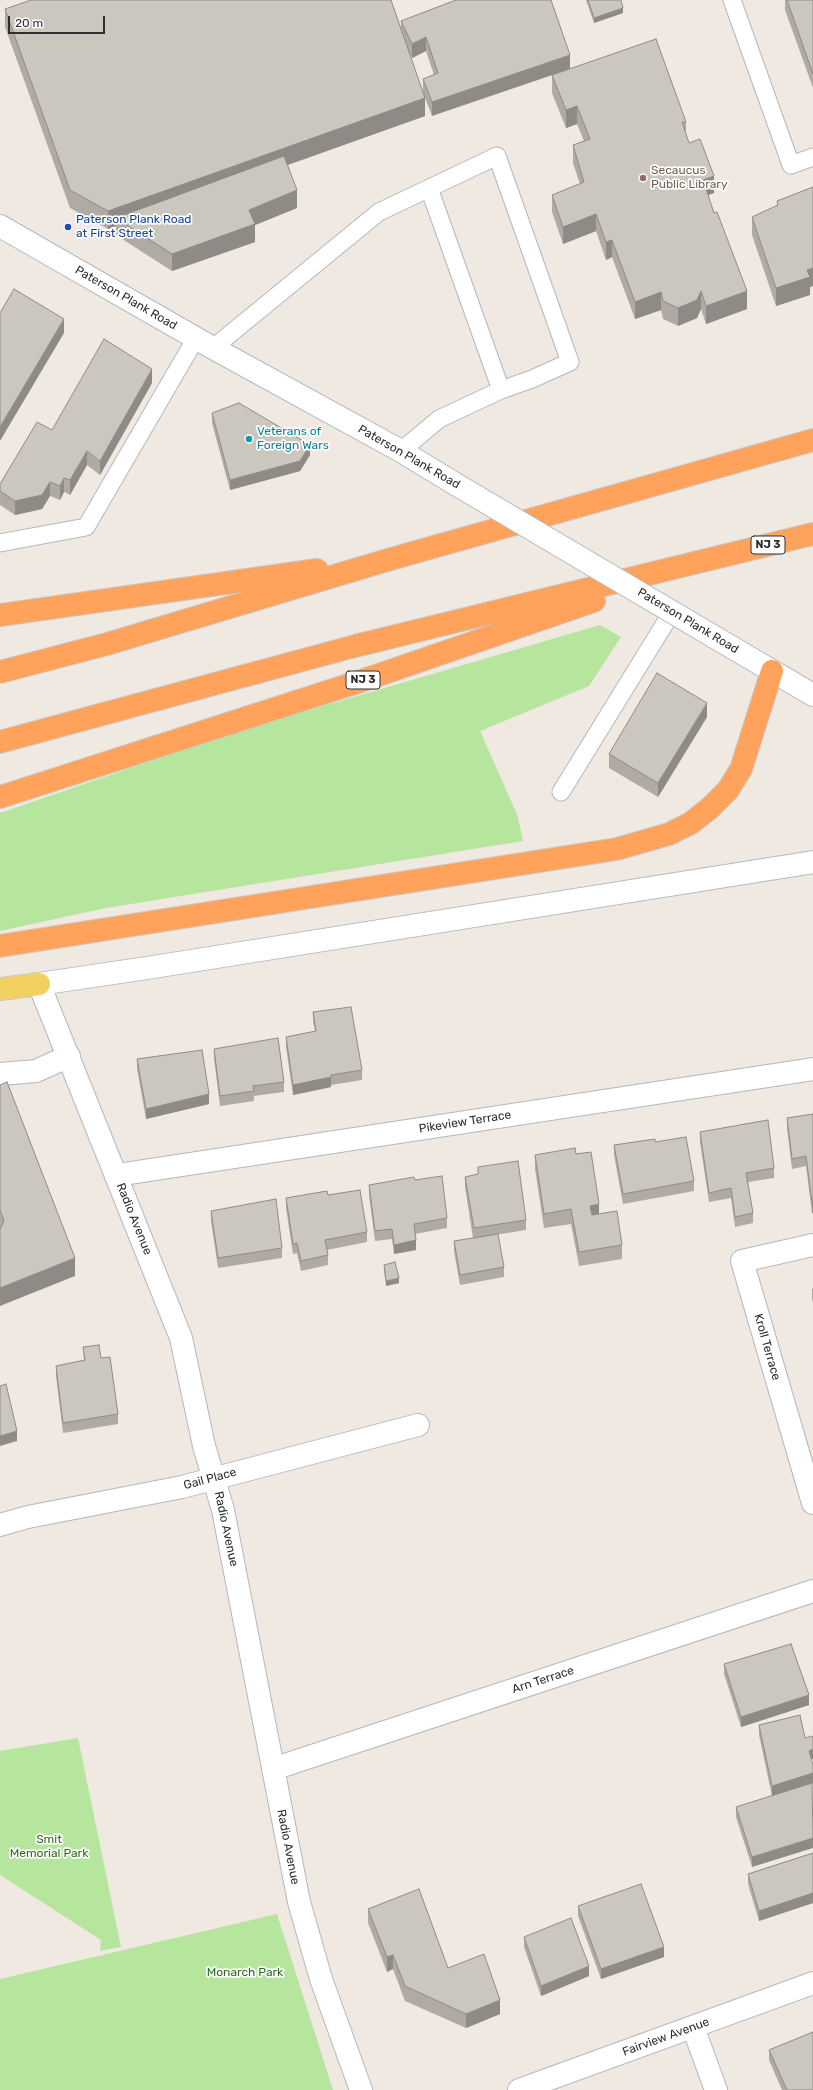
<!DOCTYPE html>
<style>
body{margin:0}
#map{position:relative;width:813px;height:2090px;overflow:hidden;background:#efe9e1;font-family:Rubik,sans-serif}
canvas{display:block}
.scale{position:absolute;left:8px;top:16px;width:97px;height:18px;box-sizing:border-box;border:2px solid #2e2e2e;border-top:0;padding-left:5px;font-size:12px;line-height:14px;white-space:nowrap;color:#2e2e2e;-webkit-text-stroke:3px #fff;paint-order:stroke}
</style>
<div id="map">
<canvas width="813" height="2090"></canvas>
<div class="scale">20 m</div>
</div>
<script>
const g = document.querySelector('canvas').getContext('2d');
g.lineJoin = 'round';
function paint(path, color) { g.fillStyle = color; g.fill(path, 'evenodd'); }
const toPath = rows => new Path2D(rows.map(r => 'M' + r).join(''));
function trace(path, color, width, dash) { g.strokeStyle = color; g.lineWidth = width; g.lineCap = dash ? 'butt' : 'round'; g.setLineDash(dash || []); g.stroke(path); }
function write(font, color, halo, rows, align = 'center') {
  g.font = font + ' Rubik,sans-serif'; g.lineWidth = 3.5; g.setLineDash([]); g.textBaseline = 'middle'; g.strokeStyle = halo; g.fillStyle = color; for (const [text, x, y, turn = 0] of rows) {
    g.save(); g.translate(x, y); g.rotate((+turn || 0) * Math.PI / 180); g.textAlign = isNaN(turn) ? turn : align; if (halo) g.strokeText(text, 0, 0); g.fillText(text, 0, 0); g.restore();
  }
}
paint(toPath([
 [600,625,621,637,589,686,480,731,518,817,523,841,106,908,0,931,0,813,241,730],
 [78,1738,121,1947,100,1951,101,1940,0,1875,0,1751],
 [277,1914,333,2090,0,2090,0,1979]
]), '#b6e59e');
const lane = toPath([
 [732,0,791,165,813,157],
 [429,188,501,390],
 [213,348,379,212,497,156,570,362,532,379,501,390,439,419,401,451],
 [0,543,86,527,196,338],
 [561,792,672,612]
]);
const street = toPath([
 [0,1074,36,1071,69,1056],
 [117,1175,813,1069],
 [813,1245,742,1261,813,1503],
 [0,1525,28,1517,182,1487,418,1425],
 [273,1769,813,1591],
 [693,2027,716,2090],
 [519,2090,813,1983]
]);
const secondary = toPath([
 [0,226,213,348,401,451,457,485],
 [733,648,813,695],
 [361,2090,321,1979,299,1902,223,1510,204,1446,181,1338,39,984,147,968,813,862]
]);
const primary = toPath([
 [0,989,39,984]
]);
const highway = toPath([
 [0,615,317,570],
 [0,672,107,644,391,559,813,440],
 [0,742,355,646,813,534],
 [0,797,361,681,594,601],
 [0,946,617,849,669,834,691,823,710,808,728,790,741,769,772,671]
]);
trace(lane, '#b4b7c1', 19);
trace(street, '#b4b7c1', 24);
trace(secondary, '#b4b7c1', 24);
trace(primary, '#c9c9c9', 24);
trace(highway, '#c9c9c9', 24);
trace(lane, '#fff', 17);
trace(street, '#fff', 22);
trace(secondary, '#fff', 22);
trace(primary, '#f2d163', 22);
trace(highway, '#ffa35c', 22);
const secondaryBridge = toPath([
 [457,485,733,648]
]);
trace(secondaryBridge, '#b4b7c1', 24, []);
trace(secondaryBridge, '#fff', 22);
paint(toPath([
 [456,0,432,116,423,93,423,79,434,75,426,51,412,58,409,52,425,116,288,165,297,208,255,225,255,242,172,271,116,235,116,226,108,229,70,208,5,27,5,9,401,30,401,21],
 [586,0,621,0,623,13,594,23],
 [785,0,813,0,813,88,785,10],
 [552,75,686,122,686,134,689,143,714,193,708,195,747,309,706,324,701,309,697,318,678,326,663,319,661,310,635,319,612,257,606,260,596,231,563,244,552,212,552,195,580,184,573,163,573,145,584,141,577,124,566,128,552,93],
 [813,187,813,286,810,287,810,295,776,306,752,235,752,217,777,206,777,201],
 [152,383,100,475,87,465,70,495,64,492,60,500,50,496,42,509,15,515,0,505,0,484,52,430],
 [212,413,310,455,300,471,230,490,212,423],
 [707,717,658,797,609,768,609,754],
 [313,1012,362,1070,362,1080,331,1085,331,1087,293,1095,286,1047,286,1037,315,1031,313,1022],
 [214,1049,284,1082,284,1092,254,1096,254,1101,220,1106,214,1059],
 [137,1059,209,1104,146,1119,137,1069],
 [0,1085,75,1276,0,1228],
 [813,1114,813,1213,812,1213,806,1166,792,1169,787,1128,787,1118],
 [700,1132,774,1168,774,1178,748,1182,753,1213,753,1223,735,1227,731,1198,709,1202,700,1142],
 [655,1142,694,1181,694,1191,623,1204,614,1155,614,1145],
 [576,1154,599,1214,622,1245,622,1259,579,1266,571,1224,544,1228,535,1169,535,1155],
 [478,1167,526,1220,526,1230,495,1235,504,1267,504,1277,460,1285,454,1251,454,1241,473,1238,465,1187,465,1177,478,1174],
 [415,1180,447,1218,447,1228,415,1234,416,1250,394,1254,392,1239,375,1241,369,1195,369,1185],
 [328,1195,367,1232,367,1242,327,1250,328,1255,328,1265,301,1271,297,1253,293,1254,286,1208,286,1198],
 [211,1211,282,1248,282,1258,218,1268,211,1221],
 [384,1265,399,1283,386,1286,384,1270],
 [813,1288,813,1303,812,1299,812,1289],
 [83,1347,101,1358,118,1414,118,1424,63,1433,56,1376,56,1366,84,1360],
 [724,1664,809,1705,741,1727,724,1674],
 [759,1725,805,1738,813,1765,813,1783,779,1793,752,1867,736,1817,736,1807,772,1796,759,1735],
 [813,1853,813,1903,759,1921,748,1884,748,1874],
 [578,1906,664,1957,601,1979,578,1916],
 [368,1909,448,1968,500,2014,466,2028,405,2001,393,1969,387,1972,368,1923],
 [524,1937,589,1976,541,1996,524,1947],
 [769,2050,813,2090,782,2090,769,2060]
]), '#afaba4');
paint(toPath([
 [623,8,623,13,594,23,594,18],
 [426,37,426,51,412,58,412,44],
 [570,55,570,69,432,116,432,102],
 [425,98,425,116,124,223,116,218,116,226,108,229,108,211],
 [577,106,577,124,566,128,566,110],
 [714,176,714,193,703,197,703,180],
 [297,190,297,208,255,225,255,242,172,271,172,254,249,210],
 [596,214,596,231,563,244,563,227],
 [612,240,612,257,606,260,606,242],
 [813,268,813,286,810,287,810,295,776,306,776,288,807,270],
 [701,291,701,309,697,318,678,326,678,308],
 [747,291,747,309,706,324,706,306],
 [661,292,661,310,635,319,635,302],
 [64,319,64,333,0,441,0,427],
 [152,369,152,383,100,475,100,461],
 [310,445,310,455,300,471,230,490,230,480],
 [87,451,87,465,70,495,70,480],
 [64,478,64,492,60,500,60,486],
 [50,482,50,496,42,509,15,515,15,501],
 [707,703,707,717,658,797,658,783],
 [331,1077,331,1087,293,1095,293,1085],
 [209,1094,209,1104,146,1119,146,1109],
 [812,1203,813,1203,813,1213,812,1213],
 [599,1204,599,1218,590,1220,590,1206],
 [416,1240,416,1250,394,1254,394,1245],
 [75,1258,75,1276,0,1306,0,1288],
 [399,1278,399,1283,386,1286,386,1281],
 [17,1431,17,1441,0,1446,0,1436],
 [809,1695,809,1705,741,1727,741,1717],
 [813,1749,813,1759,809,1761,809,1751],
 [813,1773,813,1783,772,1796,772,1786],
 [813,1838,813,1848,752,1867,752,1857],
 [813,1893,813,1903,759,1921,759,1911],
 [664,1947,664,1957,601,1979,601,1969],
 [393,1955,393,1969,387,1972,387,1957],
 [589,1966,589,1976,541,1996,541,1986],
 [500,2000,500,2014,466,2028,466,2014]
]), '#8e8b86');
const building = toPath([
 [31,0,391,0,425,98,108,211,70,190,5,9,31,0],
 [456,0,551,0,570,55,432,102,423,79,438,73,426,37,412,44,401,21,456,0],
 [588,0,621,0,623,8,594,18,588,0],
 [787,0,813,0,813,74,787,0],
 [656,39,686,122,682,122,689,143,700,139,714,176,703,180,714,213,717,212,747,291,706,306,701,291,697,300,678,308,663,301,661,292,635,302,612,240,606,242,596,214,563,227,552,195,584,182,573,145,590,139,577,106,566,110,552,75,656,39],
 [284,156,297,190,249,210,255,224,172,254,116,218,284,156],
 [813,187,813,268,807,270,810,277,776,288,752,217,778,205,777,201,813,187],
 [14,289,64,319,0,427,0,313,14,289],
 [104,339,152,369,100,461,87,451,70,480,64,478,60,486,50,482,42,495,15,501,0,491,0,484,37,422,52,430,104,339],
 [239,403,310,445,300,461,230,480,212,413,239,403],
 [657,673,707,703,658,783,609,754,657,673],
 [351,1007,362,1070,331,1075,331,1077,293,1085,286,1037,316,1031,313,1012,351,1007],
 [278,1038,284,1082,253,1086,254,1091,220,1096,214,1049,278,1038],
 [202,1050,209,1094,146,1109,137,1059,202,1050],
 [7,1082,75,1258,0,1288,0,1229,4,1221,0,1210,0,1085,7,1082],
 [813,1114,813,1203,812,1203,806,1156,792,1159,787,1118,813,1114],
 [768,1120,774,1168,746,1173,753,1213,735,1217,731,1188,709,1193,700,1132,768,1120],
 [686,1137,694,1181,623,1194,614,1145,655,1139,655,1142,686,1137],
 [575,1148,576,1154,591,1152,599,1204,590,1206,592,1215,617,1211,622,1245,579,1252,571,1209,544,1214,535,1155,575,1148],
 [518,1161,526,1220,474,1228,465,1177,478,1174,478,1167,518,1161],
 [442,1176,447,1218,414,1224,416,1240,394,1245,392,1229,375,1231,369,1185,414,1177,415,1180,442,1176],
 [360,1190,367,1232,325,1240,328,1255,301,1261,297,1243,293,1244,286,1198,327,1191,328,1195,360,1190],
 [276,1199,282,1248,218,1258,211,1211,276,1199],
 [498,1234,504,1267,460,1275,454,1241,498,1234],
 [395,1262,399,1278,386,1281,384,1265,395,1262],
 [99,1345,101,1358,110,1357,118,1414,63,1423,56,1366,85,1360,83,1347,99,1345],
 [6,1384,17,1431,0,1436,0,1386,6,1384],
 [791,1644,809,1695,741,1717,724,1664,791,1644],
 [800,1715,805,1738,812,1736,813,1738,813,1749,809,1751,813,1765,813,1773,772,1786,759,1725,800,1715],
 [812,1783,813,1838,752,1857,736,1807,812,1783],
 [813,1853,813,1893,759,1911,748,1874,813,1853],
 [641,1884,664,1947,601,1969,578,1906,641,1884],
 [419,1889,448,1968,484,1954,500,2000,466,2014,405,1986,393,1955,387,1957,368,1909,419,1889],
 [571,1918,589,1966,541,1986,524,1937,571,1918],
 [813,2032,813,2090,787,2090,769,2050,813,2032]
]);
paint(building, '#cbc7bf');
trace(building, '#8e8b86', 1);
for (const [x, y, r, color] of [
 [643,178,4,"#8d6e63"],
 [68,227,4,"#1a4fb4"],
 [249,439,4,"#0f9aa8"]
]) { const dot = new Path2D(); dot.arc(x, y, r, 0, 2 * Math.PI); g.fillStyle = color; g.fill(dot); trace(dot, '#fff', 1.5); }
for (const [x, y, w] of [
 [768,545,34],
 [363,680,34]
]) { const box = new Path2D(); box.roundRect(x - w / 2, y - 9, w, 18, 3); g.fillStyle = '#fff'; g.fill(box); trace(box, '#2e2e2e', 1); }
write('bold 11px', '#2e2e2e', null, [
 ["NJ 3",768,545],
 ["NJ 3",363,680]
]);
write('12px', '#785e54', '#fff', [
 ["Secaucus",651,171],
 ["Public Library",651,185]
], 'left');
write('12px', '#164399', '#fff', [
 ["Paterson Plank Road",76,220],
 ["at First Street",76,234]
], 'left');
write('12px', '#2e2e2e', '#fff', [
 ["Paterson Plank Road",126,298,30],
 ["Paterson Plank Road",409,457,30],
 ["Paterson Plank Road",688,621,31],
 ["Pikeview Terrace",465,1122,-9],
 ["Radio Avenue",134,1219,68],
 ["Kroll Terrace",767,1347,74],
 ["Gail Place",210,1479,-15],
 ["Radio Avenue",226,1529,78],
 ["Arn Terrace",543,1680,-18],
 ["Radio Avenue",288,1847,79],
 ["Fairview Avenue",666,2037,-20]
]);
write('12px', '#0d838f', '#fff', [
 ["Veterans of",257,432],
 ["Foreign Wars",257,446]
], 'left');
write('12px', '#2c6e1b', '#fff', [
 ["Smit",49,1840],
 ["Memorial Park",49,1854],
 ["Monarch Park",245,1973]
]);
</script>
